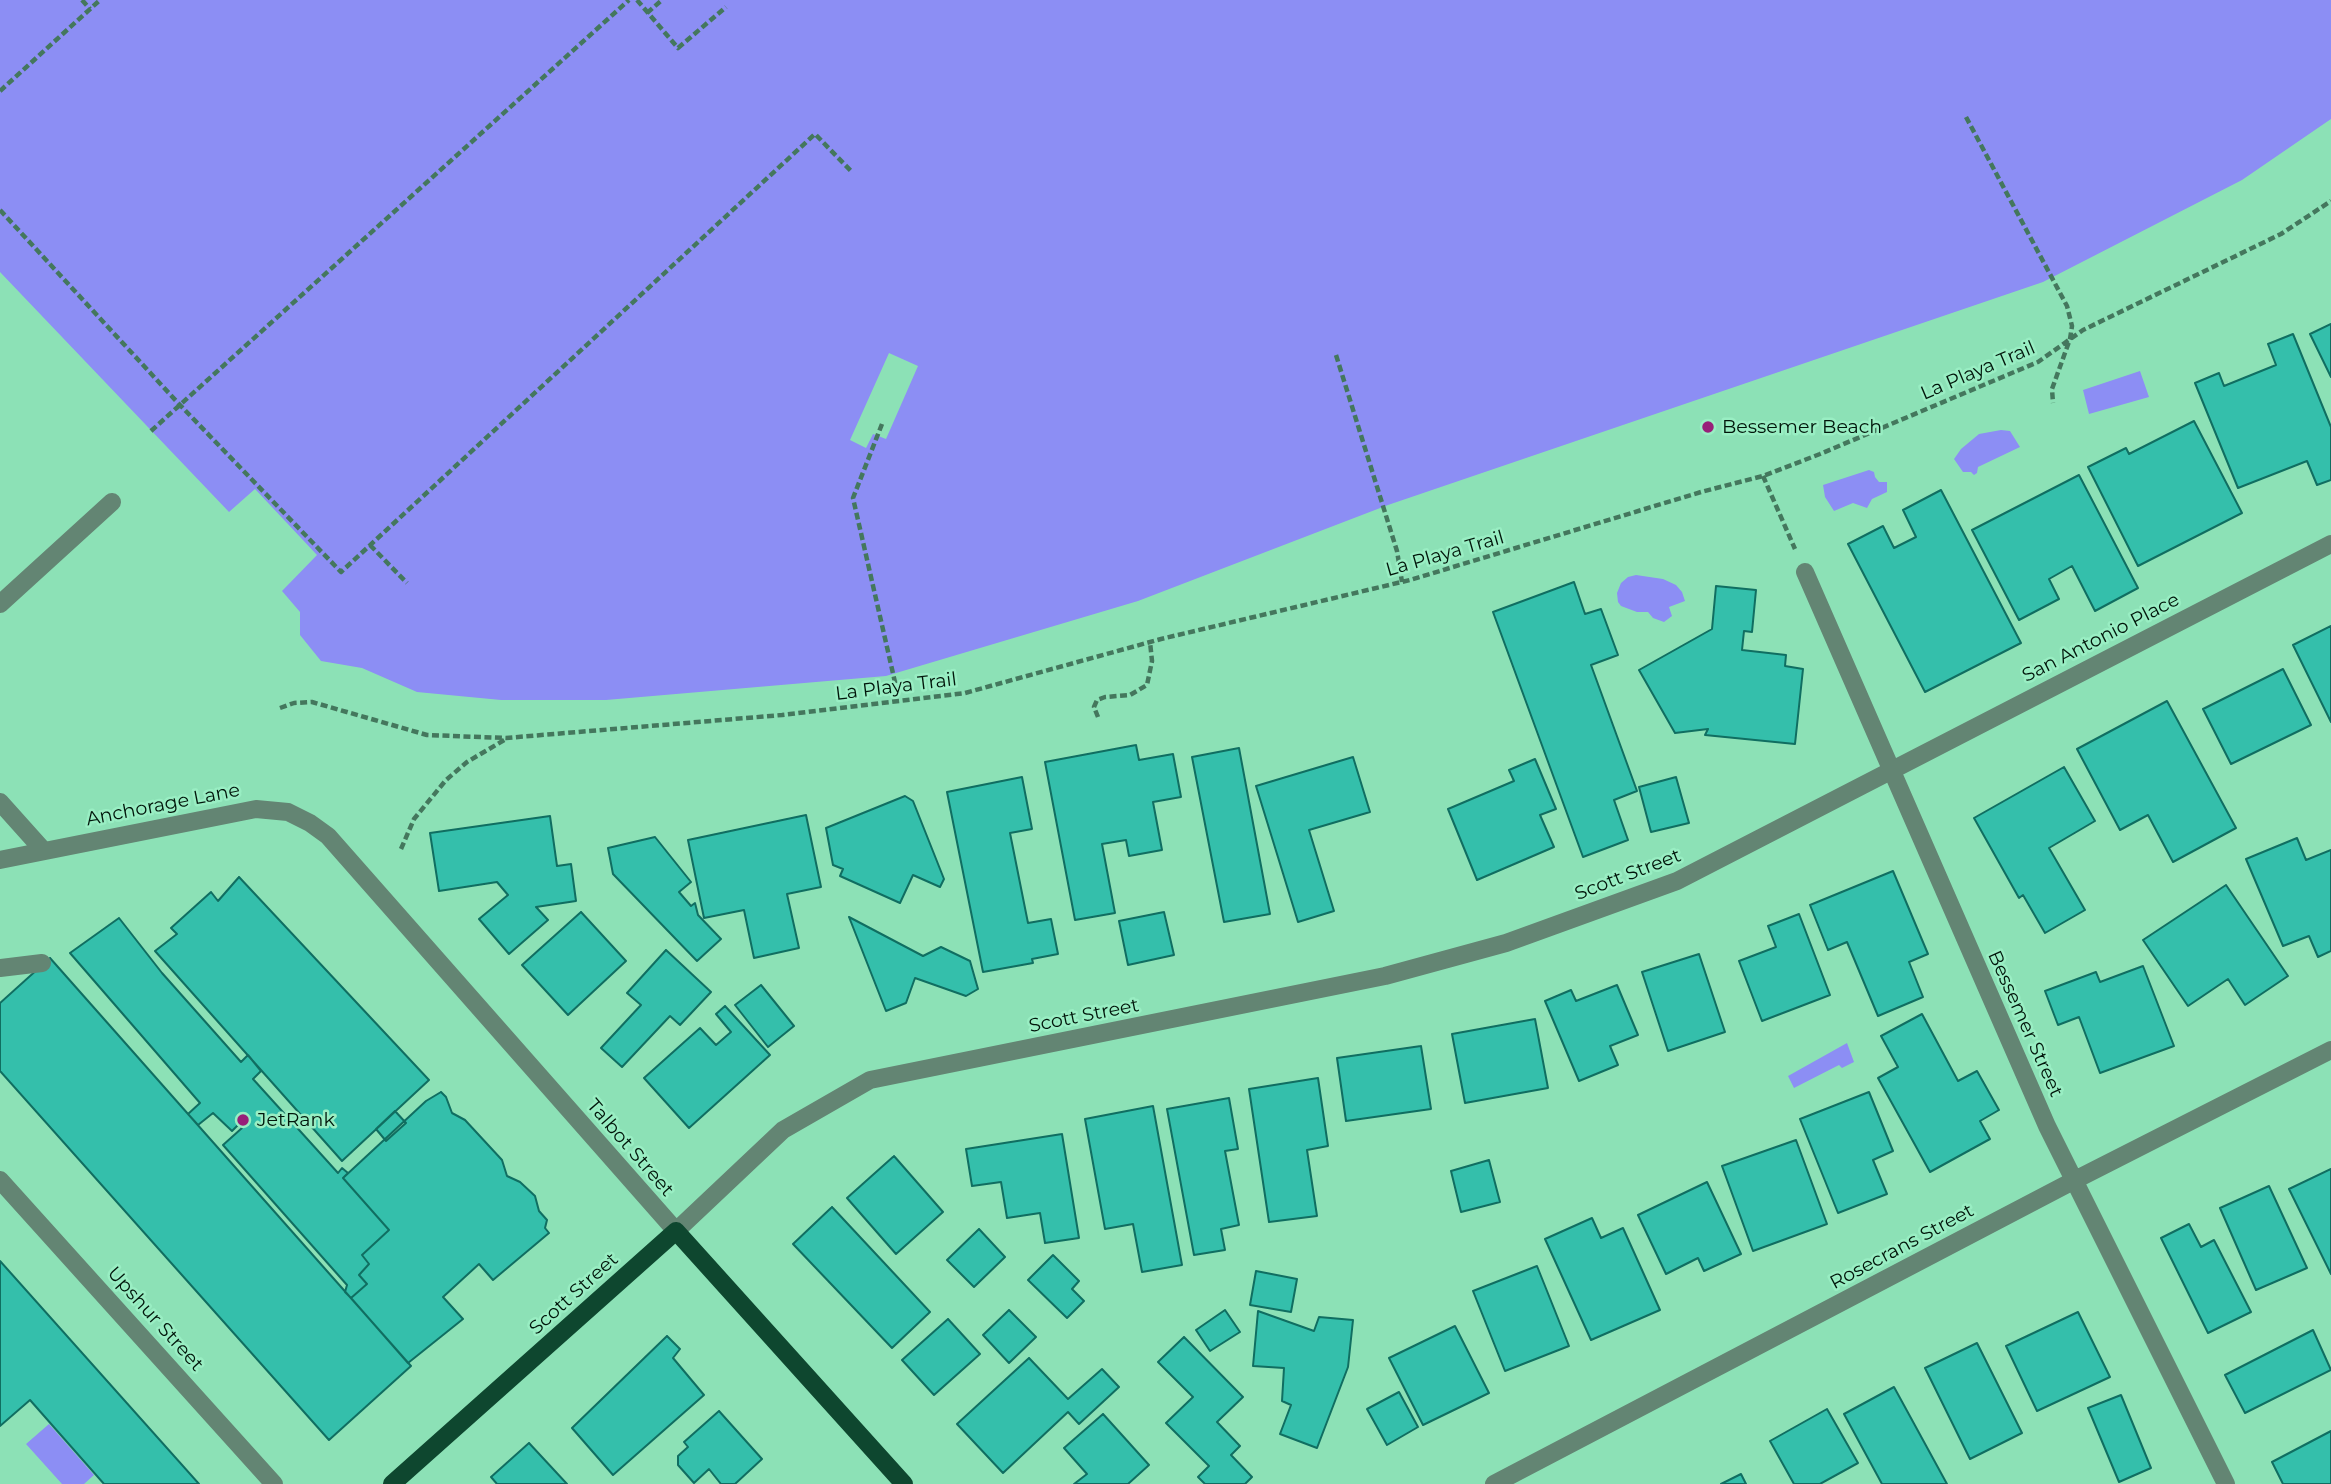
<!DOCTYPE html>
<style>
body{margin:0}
canvas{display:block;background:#8ce1b6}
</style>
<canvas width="2331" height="1484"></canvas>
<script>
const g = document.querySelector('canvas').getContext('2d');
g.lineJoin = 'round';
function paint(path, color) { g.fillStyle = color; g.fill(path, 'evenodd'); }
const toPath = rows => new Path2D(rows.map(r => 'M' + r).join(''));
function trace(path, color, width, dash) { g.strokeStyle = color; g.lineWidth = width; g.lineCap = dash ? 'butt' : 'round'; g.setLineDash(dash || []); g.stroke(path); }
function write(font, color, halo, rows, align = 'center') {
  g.font = font + ' Montserrat,sans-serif'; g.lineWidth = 5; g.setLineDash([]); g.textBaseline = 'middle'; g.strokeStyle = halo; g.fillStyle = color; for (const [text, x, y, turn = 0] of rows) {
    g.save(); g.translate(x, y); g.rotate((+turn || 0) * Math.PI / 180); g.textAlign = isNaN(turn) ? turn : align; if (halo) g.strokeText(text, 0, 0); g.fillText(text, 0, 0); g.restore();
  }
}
paint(toPath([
 [0,0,2331,0,2331,119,2242,180,2043,282,1388,505,1138,601,886,676,606,700,501,700,417,692,362,668,321,661,300,635,300,612,282,591,317,555,255,489,229,512,0,272],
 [2140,371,2149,397,2089,414,2083,390],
 [2001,430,2010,431,2020,447,1978,467,1977,473,1974,475,1971,472,1963,472,1954,459,1961,449,1979,434],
 [1869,470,1874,472,1875,477,1879,482,1887,482,1887,492,1872,499,1867,508,1853,503,1834,511,1825,497,1823,485],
 [1636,575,1663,579,1676,585,1682,592,1685,601,1669,607,1672,616,1664,622,1653,618,1648,612,1637,612,1621,606,1618,602,1617,593,1621,583,1628,577],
 [1847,1043,1854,1062,1842,1068,1839,1065,1794,1088,1788,1076],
 [49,1424,94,1475,84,1484,62,1484,26,1444]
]), '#8c8ef4');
paint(toPath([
 [889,353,918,366,886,439,873,434,866,448,850,440]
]), '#8ce1b6');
const building = toPath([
 [2331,324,2331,377,2310,334,2331,324],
 [2293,334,2331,427,2331,480,2317,485,2307,461,2238,488,2195,383,2219,373,2224,386,2276,365,2268,344,2293,334],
 [2194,421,2242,513,2138,566,2088,467,2126,448,2129,454,2194,421],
 [2079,475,2138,588,2095,611,2072,566,2049,579,2059,599,2019,620,1972,530,2079,475],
 [1941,490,2021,643,1925,692,1848,544,1883,526,1894,548,1916,537,1903,510,1941,490],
 [1574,582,1585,614,1601,609,1618,655,1591,665,1637,791,1614,800,1628,840,1583,857,1493,612,1574,582],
 [1716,586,1756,590,1752,632,1744,631,1742,650,1786,655,1785,666,1803,669,1795,744,1705,735,1708,729,1675,733,1639,670,1712,629,1716,586],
 [2331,626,2331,722,2293,645,2331,626],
 [2283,669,2311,725,2231,764,2203,709,2283,669],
 [2167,701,2236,828,2173,862,2148,815,2120,830,2077,749,2167,701],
 [1136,745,1139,760,1173,754,1181,797,1153,802,1162,850,1129,856,1126,840,1102,844,1115,913,1075,920,1045,762,1136,745],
 [1239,748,1270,914,1224,922,1192,757,1239,748],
 [1353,757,1370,812,1309,830,1334,911,1298,922,1256,786,1353,757],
 [1535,759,1556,809,1540,815,1554,847,1477,880,1448,809,1514,781,1509,770,1535,759],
 [2064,767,2095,821,2049,848,2085,910,2045,933,2023,895,2019,898,1974,818,2064,767],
 [1022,777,1032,829,1010,833,1028,923,1051,919,1058,954,1032,959,1033,963,983,972,947,792,1022,777],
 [1676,777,1689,823,1651,832,1639,787,1676,777],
 [905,796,913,801,944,879,940,887,913,875,900,903,840,876,843,869,833,865,826,828,905,796],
 [806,815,821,887,787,894,799,948,754,958,744,910,704,918,688,840,806,815],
 [550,816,557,866,571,864,576,901,536,907,548,920,509,954,479,919,508,895,497,882,439,891,430,833,550,816],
 [655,837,691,882,679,892,691,906,695,903,698,915,721,939,697,961,613,874,608,848,655,837],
 [2297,838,2306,860,2331,850,2331,951,2318,957,2309,936,2283,946,2246,859,2297,838],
 [1893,871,1928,954,1909,962,1923,997,1878,1016,1847,942,1828,950,1810,905,1893,871],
 [239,877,429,1080,342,1161,155,951,177,934,171,928,211,892,218,901,239,877],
 [2226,885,2288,976,2245,1005,2228,979,2188,1006,2143,940,2226,885],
 [581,912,626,961,568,1015,522,965,581,912],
 [1164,912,1174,955,1128,965,1119,921,1164,912],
 [1799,914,1830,995,1762,1021,1739,961,1776,947,1768,926,1799,914],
 [849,917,923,956,941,947,970,961,978,989,966,996,915,978,906,1003,886,1011,849,917],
 [119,918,162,973,241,1062,248,1055,261,1071,253,1079,338,1173,342,1168,348,1173,343,1178,389,1230,362,1255,369,1264,359,1275,367,1284,351,1298,345,1292,347,1285,223,1145,242,1128,239,1124,232,1131,213,1113,198,1125,188,1114,200,1103,70,953,119,918],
 [666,950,711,992,680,1025,670,1016,622,1067,601,1048,641,1005,627,993,666,950],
 [1699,954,1725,1032,1668,1051,1642,972,1699,954],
 [50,958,411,1366,329,1440,0,1071,0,1003,50,958],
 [2143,966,2174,1046,2100,1073,2079,1017,2058,1025,2045,991,2096,972,2100,982,2143,966],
 [761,985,794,1026,768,1047,735,1005,761,985],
 [1617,985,1638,1035,1610,1046,1618,1065,1579,1081,1545,1001,1571,990,1576,1001,1617,985],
 [725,1006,770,1055,689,1128,644,1078,700,1028,716,1045,731,1032,716,1014,725,1006],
 [1922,1014,1958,1081,1977,1071,1999,1110,1980,1121,1990,1139,1930,1172,1878,1078,1898,1067,1881,1036,1922,1014],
 [1535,1019,1548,1088,1465,1103,1452,1034,1535,1019],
 [1421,1046,1431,1109,1346,1121,1337,1058,1421,1046],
 [1318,1078,1328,1146,1307,1150,1317,1216,1269,1222,1249,1089,1318,1078],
 [441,1092,446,1097,452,1113,465,1120,502,1160,507,1176,520,1182,535,1196,539,1211,547,1220,545,1228,549,1233,493,1280,479,1264,443,1297,463,1319,408,1363,351,1298,367,1284,359,1275,369,1264,362,1255,389,1230,343,1178,426,1101,441,1092],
 [1869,1092,1893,1151,1873,1160,1887,1194,1838,1213,1800,1119,1869,1092],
 [1229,1098,1238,1149,1225,1151,1239,1225,1221,1229,1225,1250,1194,1255,1167,1109,1229,1098],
 [1153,1106,1182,1265,1142,1272,1133,1224,1105,1229,1085,1119,1153,1106],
 [395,1111,406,1123,386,1141,376,1129,395,1111],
 [1062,1134,1079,1238,1045,1243,1040,1213,1007,1218,1001,1182,972,1186,966,1149,1062,1134],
 [1796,1140,1827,1224,1753,1251,1722,1166,1796,1140],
 [894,1156,943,1212,896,1254,847,1198,894,1156],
 [1489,1160,1500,1202,1461,1212,1451,1171,1489,1160],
 [2331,1169,2331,1274,2289,1189,2331,1169],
 [1707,1182,1741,1254,1704,1271,1698,1258,1666,1274,1638,1215,1707,1182],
 [2269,1186,2307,1268,2256,1290,2220,1208,2269,1186],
 [832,1207,930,1312,892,1348,793,1244,832,1207],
 [1592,1218,1601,1238,1623,1228,1660,1310,1591,1340,1545,1239,1592,1218],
 [2189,1224,2201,1247,2214,1240,2251,1312,2208,1333,2161,1238,2189,1224],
 [979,1229,1005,1257,974,1287,947,1260,979,1229],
 [1053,1255,1079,1281,1072,1289,1084,1301,1067,1318,1028,1280,1053,1255],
 [0,1261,199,1484,104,1484,30,1400,0,1426,0,1261],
 [1537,1266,1569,1346,1505,1371,1473,1291,1537,1266],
 [1256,1271,1297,1279,1291,1312,1250,1305,1256,1271],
 [1009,1310,1036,1337,1009,1363,983,1335,1009,1310],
 [1225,1310,1240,1332,1210,1351,1196,1330,1225,1310],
 [1258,1311,1314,1331,1319,1317,1353,1320,1348,1367,1317,1448,1280,1434,1291,1405,1282,1401,1284,1368,1253,1366,1258,1311],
 [2078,1312,2110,1377,2037,1411,2006,1346,2078,1312],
 [948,1319,980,1354,934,1395,902,1360,948,1319],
 [1455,1326,1489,1393,1423,1425,1389,1358,1455,1326],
 [2313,1330,2331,1370,2245,1413,2225,1375,2313,1330],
 [667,1336,680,1349,673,1358,704,1395,613,1475,572,1428,667,1336],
 [1184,1337,1243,1397,1217,1422,1240,1446,1231,1455,1252,1477,1245,1484,1205,1484,1198,1477,1209,1466,1166,1423,1193,1397,1158,1362,1184,1337],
 [1977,1343,2022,1433,1970,1459,1925,1368,1977,1343],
 [1029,1358,1068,1399,1102,1369,1119,1387,1079,1424,1068,1412,1003,1473,957,1424,1029,1358],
 [1894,1387,1947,1484,1882,1484,1844,1414,1894,1387],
 [1399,1392,1418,1427,1387,1445,1367,1409,1399,1392],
 [2121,1395,2151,1468,2119,1482,2088,1408,2121,1395],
 [1827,1409,1858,1463,1820,1484,1794,1484,1770,1441,1827,1409],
 [719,1411,762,1459,735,1484,721,1484,709,1469,694,1483,678,1465,678,1456,688,1447,684,1442,719,1411],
 [1103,1414,1149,1465,1128,1484,1074,1484,1087,1474,1064,1448,1103,1414],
 [2331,1431,2331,1484,2283,1484,2272,1462,2331,1431],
 [529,1443,567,1484,497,1484,491,1477,529,1443],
 [1741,1474,1746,1484,1721,1484,1741,1474]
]);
paint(building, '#34bfab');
trace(building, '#106e61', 2);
trace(toPath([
 [82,0,90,9],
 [637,0,678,48,726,7],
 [647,13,662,0],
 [0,91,100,0],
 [1966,117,2067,306,2072,326,2070,339,2052,389,2053,403],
 [0,210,179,404,341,572,815,134,852,172],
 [1336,355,1397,551,1402,582],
 [882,424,853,498,897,691],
 [151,431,629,0],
 [1763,476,1795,549],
 [370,545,407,583],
 [280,708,294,703,312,702,427,735,506,738,782,715,965,693,1161,639,1410,580,1701,492,1763,476,1820,454,2038,362,2083,330,2281,234,2331,201],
 [1098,717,1094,707,1097,700,1105,697,1130,695,1147,685,1152,661,1150,642],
 [401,849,414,819,446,780,467,762,506,739]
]), '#44775d', 4.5, [7, 3.5]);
trace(toPath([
 [1805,572,2047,1126,2226,1484],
 [0,604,112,502],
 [0,802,43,850],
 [0,860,256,809,288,812,310,823,328,836,676,1231,783,1130,870,1080,1385,976,1506,943,1677,881,2331,544],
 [0,968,42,963],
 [0,1180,274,1484],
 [1494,1484,2073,1181,2331,1050]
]), '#638573', 18);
trace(toPath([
 [392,1484,676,1231,904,1484]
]), '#0e472f', 18);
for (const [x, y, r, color] of [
 [1708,427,7,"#981f79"],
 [243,1120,7,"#981f79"]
]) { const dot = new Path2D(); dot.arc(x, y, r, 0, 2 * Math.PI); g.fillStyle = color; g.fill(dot); trace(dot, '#99eec3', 2.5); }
write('19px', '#00150a', '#99eec3', [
 ["La Playa Trail",1978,371,-23],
 ["La Playa Trail",1445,554,-16],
 ["San Antonio Place",2101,638,-27],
 ["La Playa Trail",896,687,-7],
 ["Anchorage Lane",163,805,-11],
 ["Scott Street",1628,875,-21],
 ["Scott Street",1084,1016,-11],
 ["Bessemer Street",2025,1024,66],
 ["Talbot Street",630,1148,49],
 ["Rosecrans Street",1902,1247,-28],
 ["Scott Street",574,1294,-42],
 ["Upshur Street",155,1319,48]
]);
write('19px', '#00150a', '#99eec3', [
 ["Bessemer Beach",1722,427],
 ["JetRank",257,1120]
], 'left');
</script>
